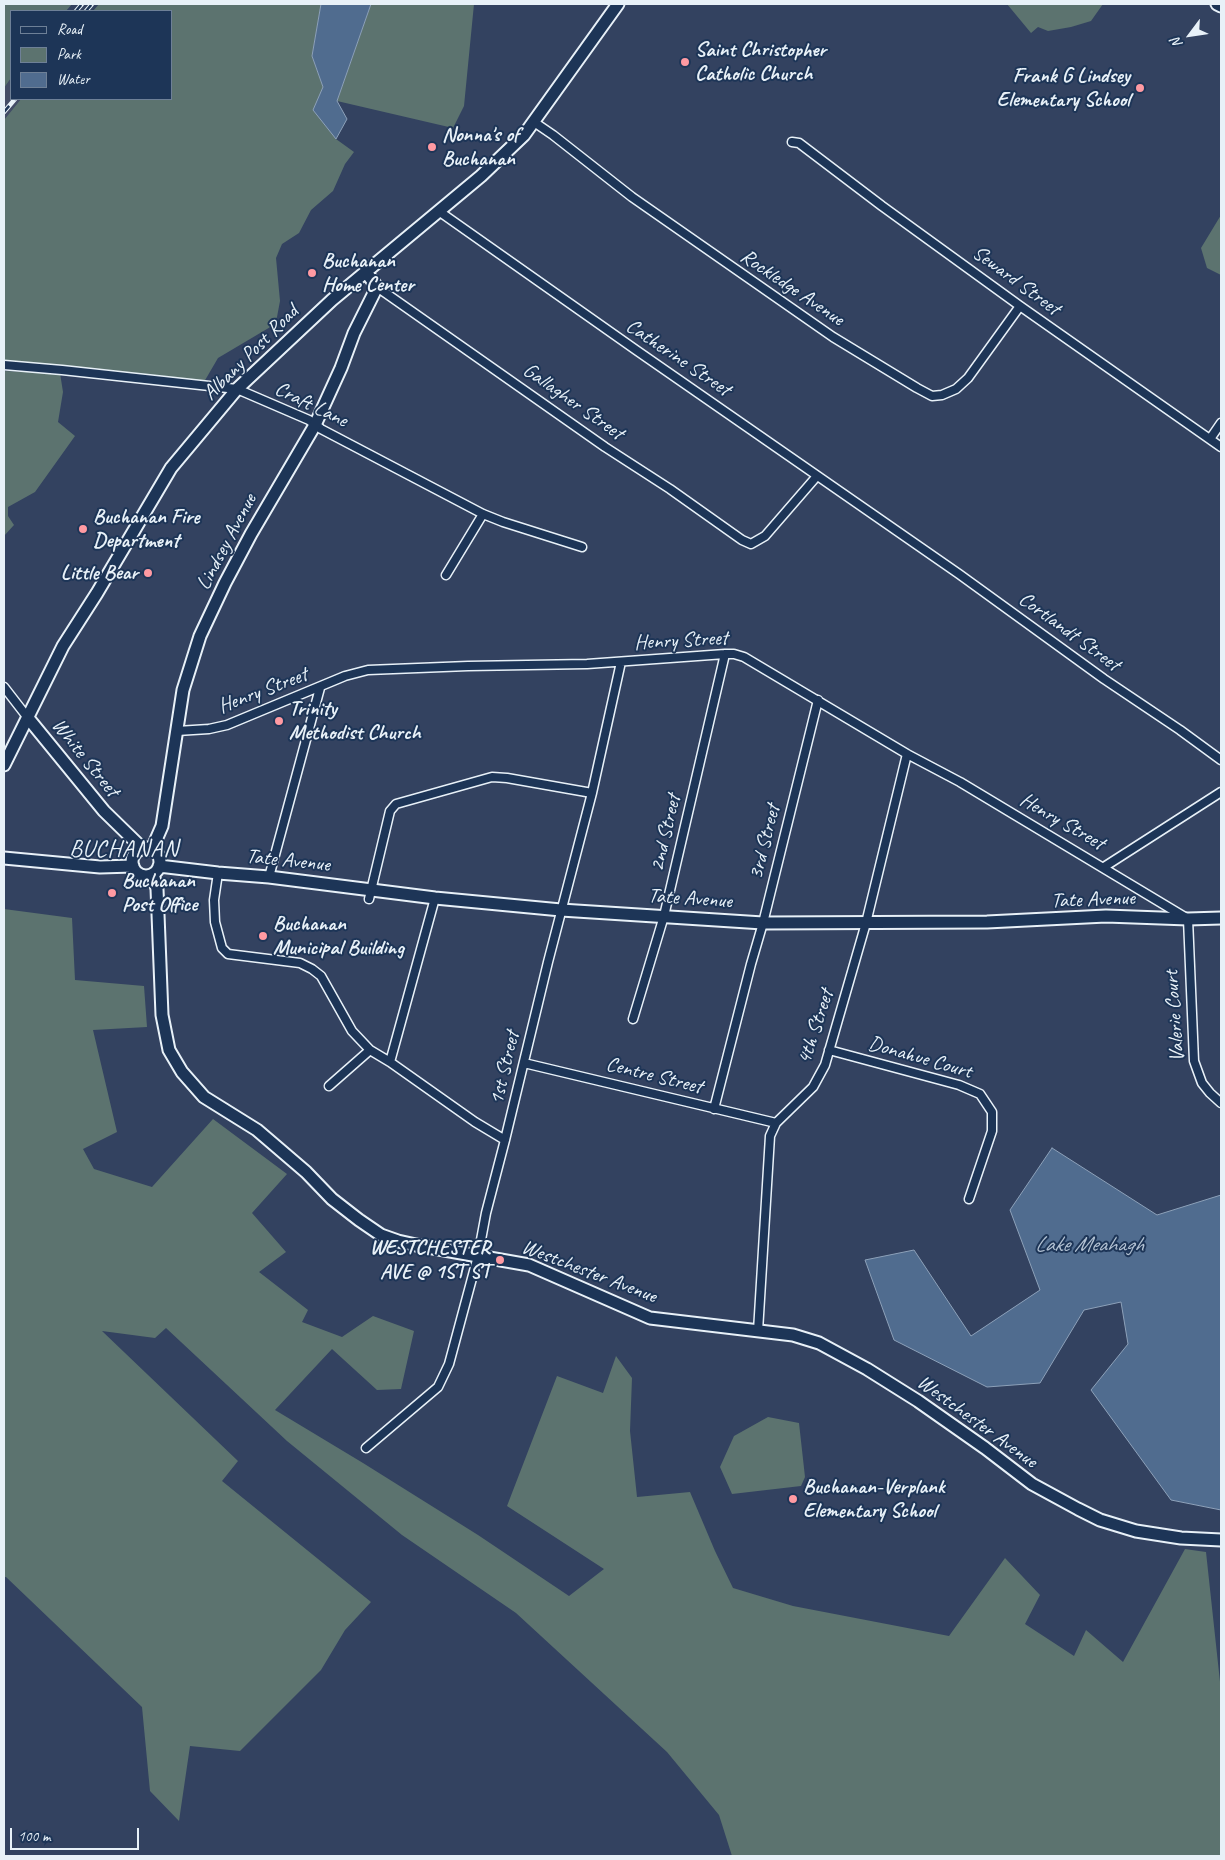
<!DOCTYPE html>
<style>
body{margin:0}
#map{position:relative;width:1225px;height:1860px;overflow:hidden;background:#334260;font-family:Caveat,sans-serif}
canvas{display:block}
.frame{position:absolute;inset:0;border:5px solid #e8f1f8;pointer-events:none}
.legend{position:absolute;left:10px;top:10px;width:162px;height:90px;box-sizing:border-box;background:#1d3557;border:1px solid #6e8097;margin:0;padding:6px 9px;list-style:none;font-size:15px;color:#e8f1f8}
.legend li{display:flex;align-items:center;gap:10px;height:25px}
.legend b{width:25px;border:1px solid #6e8097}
.north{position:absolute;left:1165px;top:10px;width:50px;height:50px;-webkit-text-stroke:4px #1d3557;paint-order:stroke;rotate:239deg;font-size:14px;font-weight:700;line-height:20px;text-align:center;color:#e8f1f8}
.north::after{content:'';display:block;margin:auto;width:18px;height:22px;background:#e8f1f8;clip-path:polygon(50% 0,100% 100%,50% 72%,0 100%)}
.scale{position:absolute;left:10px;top:1828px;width:129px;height:22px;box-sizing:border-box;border:2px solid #e8f1f8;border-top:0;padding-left:6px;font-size:15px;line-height:18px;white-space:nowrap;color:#e8f1f8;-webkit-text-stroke:4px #1d3557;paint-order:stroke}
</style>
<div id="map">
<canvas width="1225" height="1860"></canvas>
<div class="frame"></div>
<ul class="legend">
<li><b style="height:6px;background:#1d3557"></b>Road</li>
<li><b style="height:14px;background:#5c736f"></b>Park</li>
<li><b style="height:14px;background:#506c8f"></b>Water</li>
</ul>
<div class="north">N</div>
<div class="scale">100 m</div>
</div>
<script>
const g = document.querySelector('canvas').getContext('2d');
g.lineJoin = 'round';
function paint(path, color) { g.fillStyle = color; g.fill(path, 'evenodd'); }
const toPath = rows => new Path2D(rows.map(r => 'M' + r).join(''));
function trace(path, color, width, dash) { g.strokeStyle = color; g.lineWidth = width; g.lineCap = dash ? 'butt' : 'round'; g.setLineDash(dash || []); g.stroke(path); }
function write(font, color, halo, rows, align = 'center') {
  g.font = font + ' Caveat,sans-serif'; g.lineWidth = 4; g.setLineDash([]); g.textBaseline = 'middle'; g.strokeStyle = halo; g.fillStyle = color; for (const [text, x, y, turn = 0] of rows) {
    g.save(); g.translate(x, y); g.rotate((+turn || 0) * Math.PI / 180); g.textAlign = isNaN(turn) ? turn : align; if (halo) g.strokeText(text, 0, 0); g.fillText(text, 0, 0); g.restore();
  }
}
paint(toPath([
 [11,78,11,99,21,99,4,120,4,88]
]), '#434c66');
paint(toPath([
 [4,4,72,4,66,11,11,11,11,78,4,88],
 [99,4,321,4,312,56,323,87,336,139,354,152,345,164,333,191,311,210,299,233,282,244,276,258,280,301,277,317,272,326,218,358,204,382,99,369,4,362,4,120,21,99,171,99,171,11,93,11],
 [371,4,474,4,464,106,453,128,337,101],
 [1007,4,1103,4,1091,21,1071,27,1048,31,1038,27,1031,33],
 [1221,215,1221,275,1207,268,1201,248],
 [4,371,60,373,63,392,58,422,75,436,35,492,8,507,8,516,14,525,4,536],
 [4,909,72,918,75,980,144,986,147,1027,93,1030,117,1132,83,1149,94,1169,152,1187,213,1119,287,1174,252,1213,286,1252,259,1272,308,1310,302,1322,342,1337,373,1316,414,1331,401,1389,377,1390,332,1349,275,1410,363,1463,478,1535,569,1596,604,1569,507,1506,557,1376,603,1393,616,1356,632,1378,630,1431,637,1497,690,1492,715,1551,733,1588,793,1606,949,1636,1005,1558,1040,1595,1025,1624,1074,1656,1086,1630,1123,1662,1185,1549,1206,1552,1221,1691,1221,1856,732,1856,719,1815,667,1752,516,1613,402,1535,287,1441,166,1328,155,1338,102,1331,238,1461,222,1481,371,1602,345,1630,321,1670,240,1751,190,1746,179,1821,150,1791,142,1707,6,1577,4,1577],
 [768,1417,799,1423,805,1477,801,1486,732,1494,720,1467,734,1436]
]), '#5c736f');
const water = toPath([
 [321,4,371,4,337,101,347,119,336,139,313,110,323,87,312,56,321,4],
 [1052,1148,1157,1215,1221,1195,1221,1510,1171,1500,1091,1390,1128,1344,1121,1302,1084,1310,1040,1383,987,1387,894,1340,865,1260,914,1250,971,1336,1040,1290,1010,1210,1052,1148]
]);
paint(water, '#506c8f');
trace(water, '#8da1b9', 1);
const street = toPath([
 [534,122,553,135,632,197,833,337,917,388,932,396,942,395,956,389,968,378,1020,306],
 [792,142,799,143,882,206,1020,306,1221,447],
 [440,212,636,350,959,574,1104,679,1180,730,1221,760],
 [377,287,605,447,670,489,742,540,751,544,765,536,817,476],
 [4,365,62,370,237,389,309,420,321,429,483,514,503,522,582,547],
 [1210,439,1221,423],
 [446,575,483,514],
 [4,687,28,718],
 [177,731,209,729,227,725,345,676,368,670,468,666,587,664,725,654,734,654,744,657,907,754,960,782,1188,919,1194,1061,1202,1083,1210,1093,1221,1103],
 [1104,867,1221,792],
 [218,873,214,900,215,922,222,948,228,954,300,963,312,969,321,976,352,1031,370,1050,390,1062],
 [269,877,320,688],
 [435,898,390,1062,475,1122,505,1140],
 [369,899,390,811,396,804,492,777,507,778,592,793],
 [633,1019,664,916,725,654],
 [829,1050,959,1085,980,1094,992,1112,992,1131,969,1199],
 [524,1063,776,1123],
 [329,1086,370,1050],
 [714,1109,751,964,763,923,818,700],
 [758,1331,770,1136,776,1123,813,1087,825,1065,866,923,907,754],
 [366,1448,438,1387,449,1364,478,1256,486,1213,505,1140,548,962,592,793,621,662]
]);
const secondary = toPath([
 [1217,4,1221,6],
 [28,718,104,811,142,848],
 [4,765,63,646,97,593,171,468,237,389,332,300,481,176,524,135,618,4],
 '132 862a14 14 0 1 1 28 0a14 14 0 1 1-28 0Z',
 [152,849,162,826,183,690,200,636,225,583,251,534,315,425,341,368,354,333,377,287,366,272],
 [4,858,100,867,133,866],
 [159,866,218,873,269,877,435,898,561,910,763,923,987,922,1106,916,1188,919,1221,918],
 [153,874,157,889,162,1015,169,1050,182,1072,204,1097,257,1130,306,1172,332,1199,359,1220,381,1235,398,1241,416,1245,529,1265,650,1318,793,1335,819,1343,867,1369,918,1401,985,1448,1032,1484,1078,1509,1100,1520,1136,1531,1181,1538,1221,1540]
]);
trace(street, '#e8f1f8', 11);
trace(secondary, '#e8f1f8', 15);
trace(street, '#1d3557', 8);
trace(secondary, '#1d3557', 11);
const rail = toPath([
 [76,11,82,4],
 [86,11,92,4],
 [4,112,15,99]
]);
trace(rail, '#e8f1f8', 4.5);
trace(rail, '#1d3557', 2.5, [8]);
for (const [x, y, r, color] of [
 [685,62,5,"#ff9aa2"],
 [1140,88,5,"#ff9aa2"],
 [432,147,5,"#ff9aa2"],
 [312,273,5,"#ff9aa2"],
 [83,529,5,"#ff9aa2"],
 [148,573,5,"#ff9aa2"],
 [279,721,5,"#ff9aa2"],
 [112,893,5,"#ff9aa2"],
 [263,936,5,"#ff9aa2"],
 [500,1260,5,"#ff9aa2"],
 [793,1499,5,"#ff9aa2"]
]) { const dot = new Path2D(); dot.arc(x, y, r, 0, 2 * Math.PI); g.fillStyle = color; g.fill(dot); trace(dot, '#1d3557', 2); }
write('bold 21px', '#e8f1f8', '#1d3557', [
 ["Saint Christopher",695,50],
 ["Catholic Church",695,74],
 ["Frank G Lindsey",1130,76,"right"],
 ["Elementary School",1130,100,"right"],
 ["Nonna's of",442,135],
 ["Buchanan",442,159],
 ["Buchanan",322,261],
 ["Home Center",322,285],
 ["Buchanan Fire",93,517],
 ["Department",93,541],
 ["Little Bear",138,573,"right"],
 ["Trinity",289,709],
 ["Methodist Church",289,733],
 ["Buchanan",122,881],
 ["Post Office",122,905],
 ["Buchanan",273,924],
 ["Municipal Building",273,948],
 ["WESTCHESTER",490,1248,"right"],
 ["AVE @ 1ST ST",490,1272,"right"],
 ["Buchanan-Verplank",803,1487],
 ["Elementary School",803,1511]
], 'left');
write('21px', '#e8f1f8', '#1d3557', [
 ["Seward Street",1016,281,36],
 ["Rockledge Avenue",792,288,34],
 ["Albany Post Road",251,353,-45],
 ["Catherine Street",678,358,34],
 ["Gallagher Street",573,402,35],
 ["Craft Lane",311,405,26],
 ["Lindsey Avenue",227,542,-62],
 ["Cortlandt Street",1069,632,36],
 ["Henry Street",681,641,-3],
 ["Henry Street",263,691,-21],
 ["White Street",85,758,51],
 ["Henry Street",1062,822,30],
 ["2nd Street",666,833,-77],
 ["3rd Street",765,842,-76],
 ["Tate Avenue",288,861,6],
 ["Tate Avenue",690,899,4],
 ["Tate Avenue",1093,900,-2],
 ["Valerie Court",1175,1016,-94],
 ["4th Street",816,1027,-72],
 ["Donahue Court",920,1058,16],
 ["1st Street",505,1068,-77],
 ["Centre Street",654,1076,14],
 ["Westchester Avenue",589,1272,21],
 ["Westchester Avenue",977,1422,36]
]);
write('italic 22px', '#b3c2d3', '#1d3557', [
 ["Lake Meahagh",1089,1245]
]);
g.letterSpacing = '1px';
write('24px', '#e8f1f8', '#1d3557', [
 ["BUCHANAN",124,850]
]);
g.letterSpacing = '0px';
</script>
